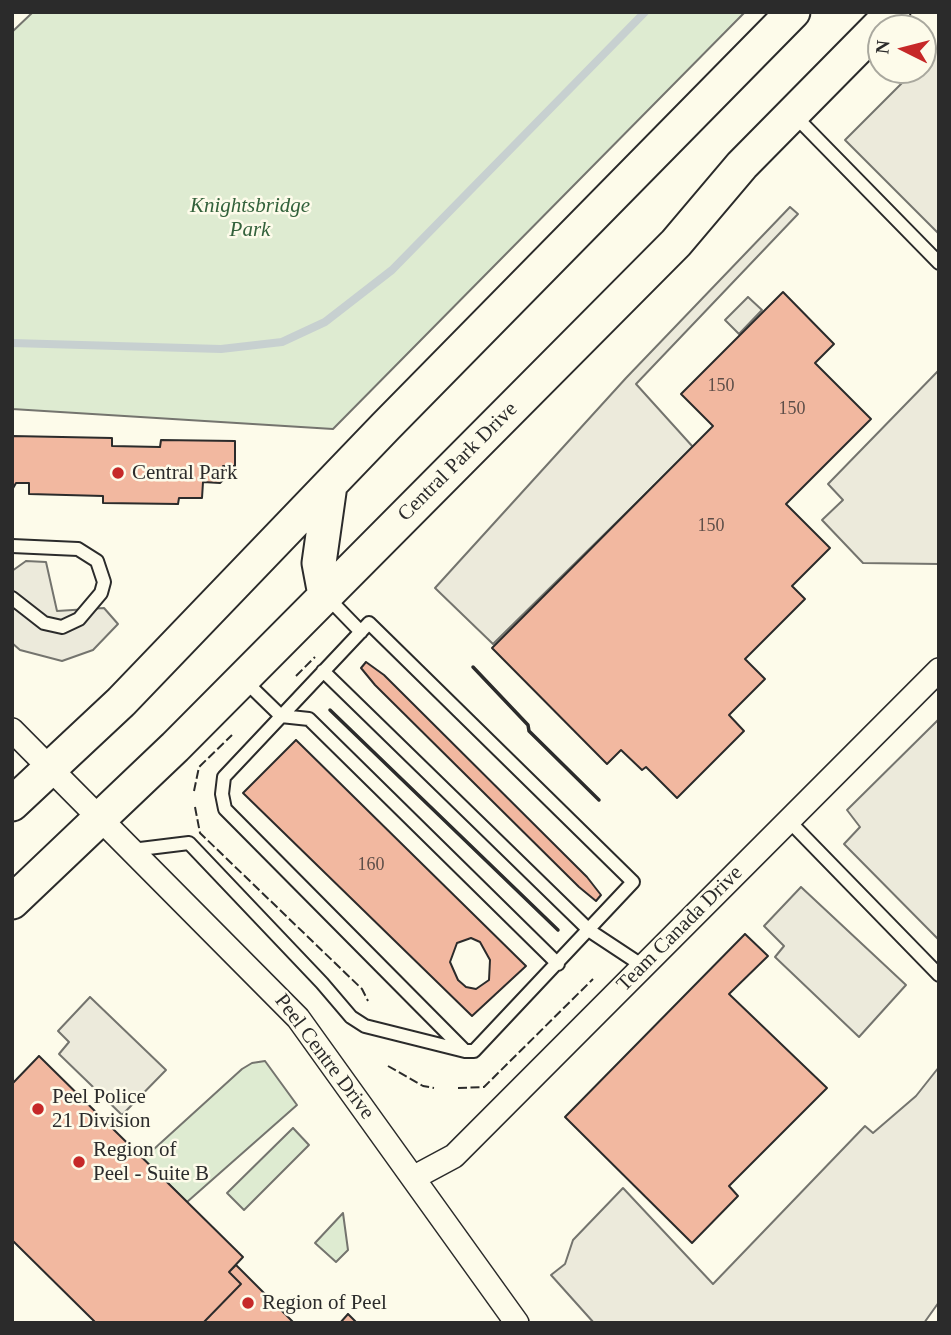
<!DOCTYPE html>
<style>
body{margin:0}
#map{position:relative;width:951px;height:1335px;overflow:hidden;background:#fdfbea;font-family:Georgia,serif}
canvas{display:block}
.frame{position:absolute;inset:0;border:14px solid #2b2b2b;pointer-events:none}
.north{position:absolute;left:867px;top:14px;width:70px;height:70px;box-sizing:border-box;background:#fdfbea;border:2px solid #a9a89e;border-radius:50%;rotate:276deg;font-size:19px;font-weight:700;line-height:28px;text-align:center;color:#2b2b2b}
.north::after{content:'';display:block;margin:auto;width:24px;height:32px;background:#c62828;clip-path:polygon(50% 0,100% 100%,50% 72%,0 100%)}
</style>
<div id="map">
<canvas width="951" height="1335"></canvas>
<div class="frame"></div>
<div class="north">N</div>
</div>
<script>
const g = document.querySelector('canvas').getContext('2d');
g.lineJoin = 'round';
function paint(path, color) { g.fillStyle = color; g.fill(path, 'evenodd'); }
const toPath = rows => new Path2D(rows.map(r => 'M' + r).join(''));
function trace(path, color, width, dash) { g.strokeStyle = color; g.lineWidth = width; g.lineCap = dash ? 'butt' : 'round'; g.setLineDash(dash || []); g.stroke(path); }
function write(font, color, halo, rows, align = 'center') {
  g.font = font + ' Georgia,serif'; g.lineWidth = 5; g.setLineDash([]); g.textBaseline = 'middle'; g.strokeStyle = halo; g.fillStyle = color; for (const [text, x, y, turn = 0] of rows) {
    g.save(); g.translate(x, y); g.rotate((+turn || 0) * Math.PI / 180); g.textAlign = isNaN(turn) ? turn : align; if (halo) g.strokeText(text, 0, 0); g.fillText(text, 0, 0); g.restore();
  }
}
const green = toPath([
 [33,12,745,12,333,429,12,409,12,32,33,12],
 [265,1061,297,1105,187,1202,143,1159,242,1069,252,1063,265,1061],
 [293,1128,309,1145,244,1210,227,1193,293,1128],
 [343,1213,348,1250,336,1262,315,1243,343,1213]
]);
paint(green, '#deebd1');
trace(green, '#74746e', 2);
const parking = toPath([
 [939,46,939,234,845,140,915,70,923,70,923,62,939,46],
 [790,207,798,214,636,384,693,447,493,644,435,588,626,378,790,207],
 [748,297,762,310,739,334,725,320,748,297],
 [939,370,939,564,863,563,822,520,843,500,828,484,939,370],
 [26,561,46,562,57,611,104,608,118,624,93,650,62,661,20,650,12,643,12,571,26,561],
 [939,719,939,940,844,844,860,827,847,810,939,719],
 [801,887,906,985,859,1037,775,957,784,946,764,926,801,887],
 [90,997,166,1070,122,1115,59,1054,69,1042,58,1031,90,997],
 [939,1067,939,1302,924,1323,594,1323,551,1275,565,1264,573,1240,623,1188,713,1284,865,1126,873,1133,916,1096,939,1067]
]);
paint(parking, '#eceadb');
trace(parking, '#74746e', 2);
trace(toPath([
 [12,343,221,349,282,342,325,322,392,270,645,12]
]), '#c7d0d0', 8);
const building = toPath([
 [783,292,834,344,815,363,871,419,786,504,830,548,792,586,805,599,745,659,765,679,729,715,744,731,677,798,646,767,642,770,621,750,607,764,492,648,713,426,681,394,783,292],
 [12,436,112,438,112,446,160,447,161,440,235,441,235,466,223,466,224,479,220,483,203,482,202,498,179,498,178,504,103,503,103,496,29,494,29,483,16,483,12,490,12,436],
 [366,662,384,675,587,877,601,895,596,901,579,887,375,685,361,668,366,662],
 [296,740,526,966,472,1016,243,793,296,740],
 [471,938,480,942,490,960,489,980,476,989,466,987,458,980,450,962,457,943,471,938],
 [745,934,768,956,729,994,827,1088,729,1186,738,1196,692,1243,565,1117,745,934],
 [39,1056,243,1257,229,1272,241,1284,203,1323,96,1323,12,1240,12,1084,39,1056],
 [236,1265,294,1323,203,1323,241,1284,229,1272,236,1265],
 [348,1314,357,1323,340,1323,348,1314]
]);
paint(building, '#f2b8a0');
trace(building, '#2b2b2b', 2);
const lane = toPath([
 [793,114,939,263],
 [12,546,78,549,97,561,104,582,101,593,79,619,62,627,44,623,12,598],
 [327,597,361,632],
 [323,671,590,931,643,966],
 [244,680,281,716,309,719,558,964],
 [789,821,939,975],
 [132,850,189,843,322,983,351,1017,365,1026,465,1051,474,1051,633,882,369,623,224,777,222,794,225,809,465,1051]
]);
const street = toPath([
 [12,730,298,1018,517,1323],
 [413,1178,454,1156,939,670]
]);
const secondary = toPath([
 [325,595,319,563,330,485],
 [12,804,121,702,386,426,793,12],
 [12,902,175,747,676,243,742,165,893,12]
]);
trace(lane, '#2b2b2b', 16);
trace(street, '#2b2b2b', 26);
trace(secondary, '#2b2b2b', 37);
trace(lane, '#fdfbea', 12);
trace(street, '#fdfbea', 23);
trace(secondary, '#fdfbea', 33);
trace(toPath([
 [296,676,315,657],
 [194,791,199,767,232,735],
 [195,807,200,833,362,989,368,1001],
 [388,1066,423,1086,434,1088],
 [458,1088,484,1087,593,979]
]), '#2b2b2b', 2, [9, 3.5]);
trace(toPath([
 [473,667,528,725,529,731,599,800],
 [330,710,558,930]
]), '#2b2b2b', 3.5);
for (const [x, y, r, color] of [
 [118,473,7,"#c62828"],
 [38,1109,7,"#c62828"],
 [79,1162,7,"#c62828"],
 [248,1303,7,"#c62828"]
]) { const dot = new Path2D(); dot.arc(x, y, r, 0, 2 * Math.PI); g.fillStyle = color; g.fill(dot); trace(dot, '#fdfbea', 2.5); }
write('18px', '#5d4e48', null, [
 ["150",721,386],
 ["150",792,409],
 ["150",711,526],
 ["160",371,865]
]);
write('italic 21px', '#34623c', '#fdfbea', [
 ["Knightsbridge",250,206],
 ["Park",250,230]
]);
write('21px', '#2b2b2b', '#fdfbea', [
 ["Central Park Drive",458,462,-45],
 ["Team Canada Drive",680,929,-45],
 ["Peel Centre Drive",324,1057,53]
]);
write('21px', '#2b2b2b', '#fdfbea', [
 ["Central Park",132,473],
 ["Peel Police",52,1097],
 ["21 Division",52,1121],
 ["Region of",93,1150],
 ["Peel - Suite B",93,1174],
 ["Region of Peel",262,1303]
], 'left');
</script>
